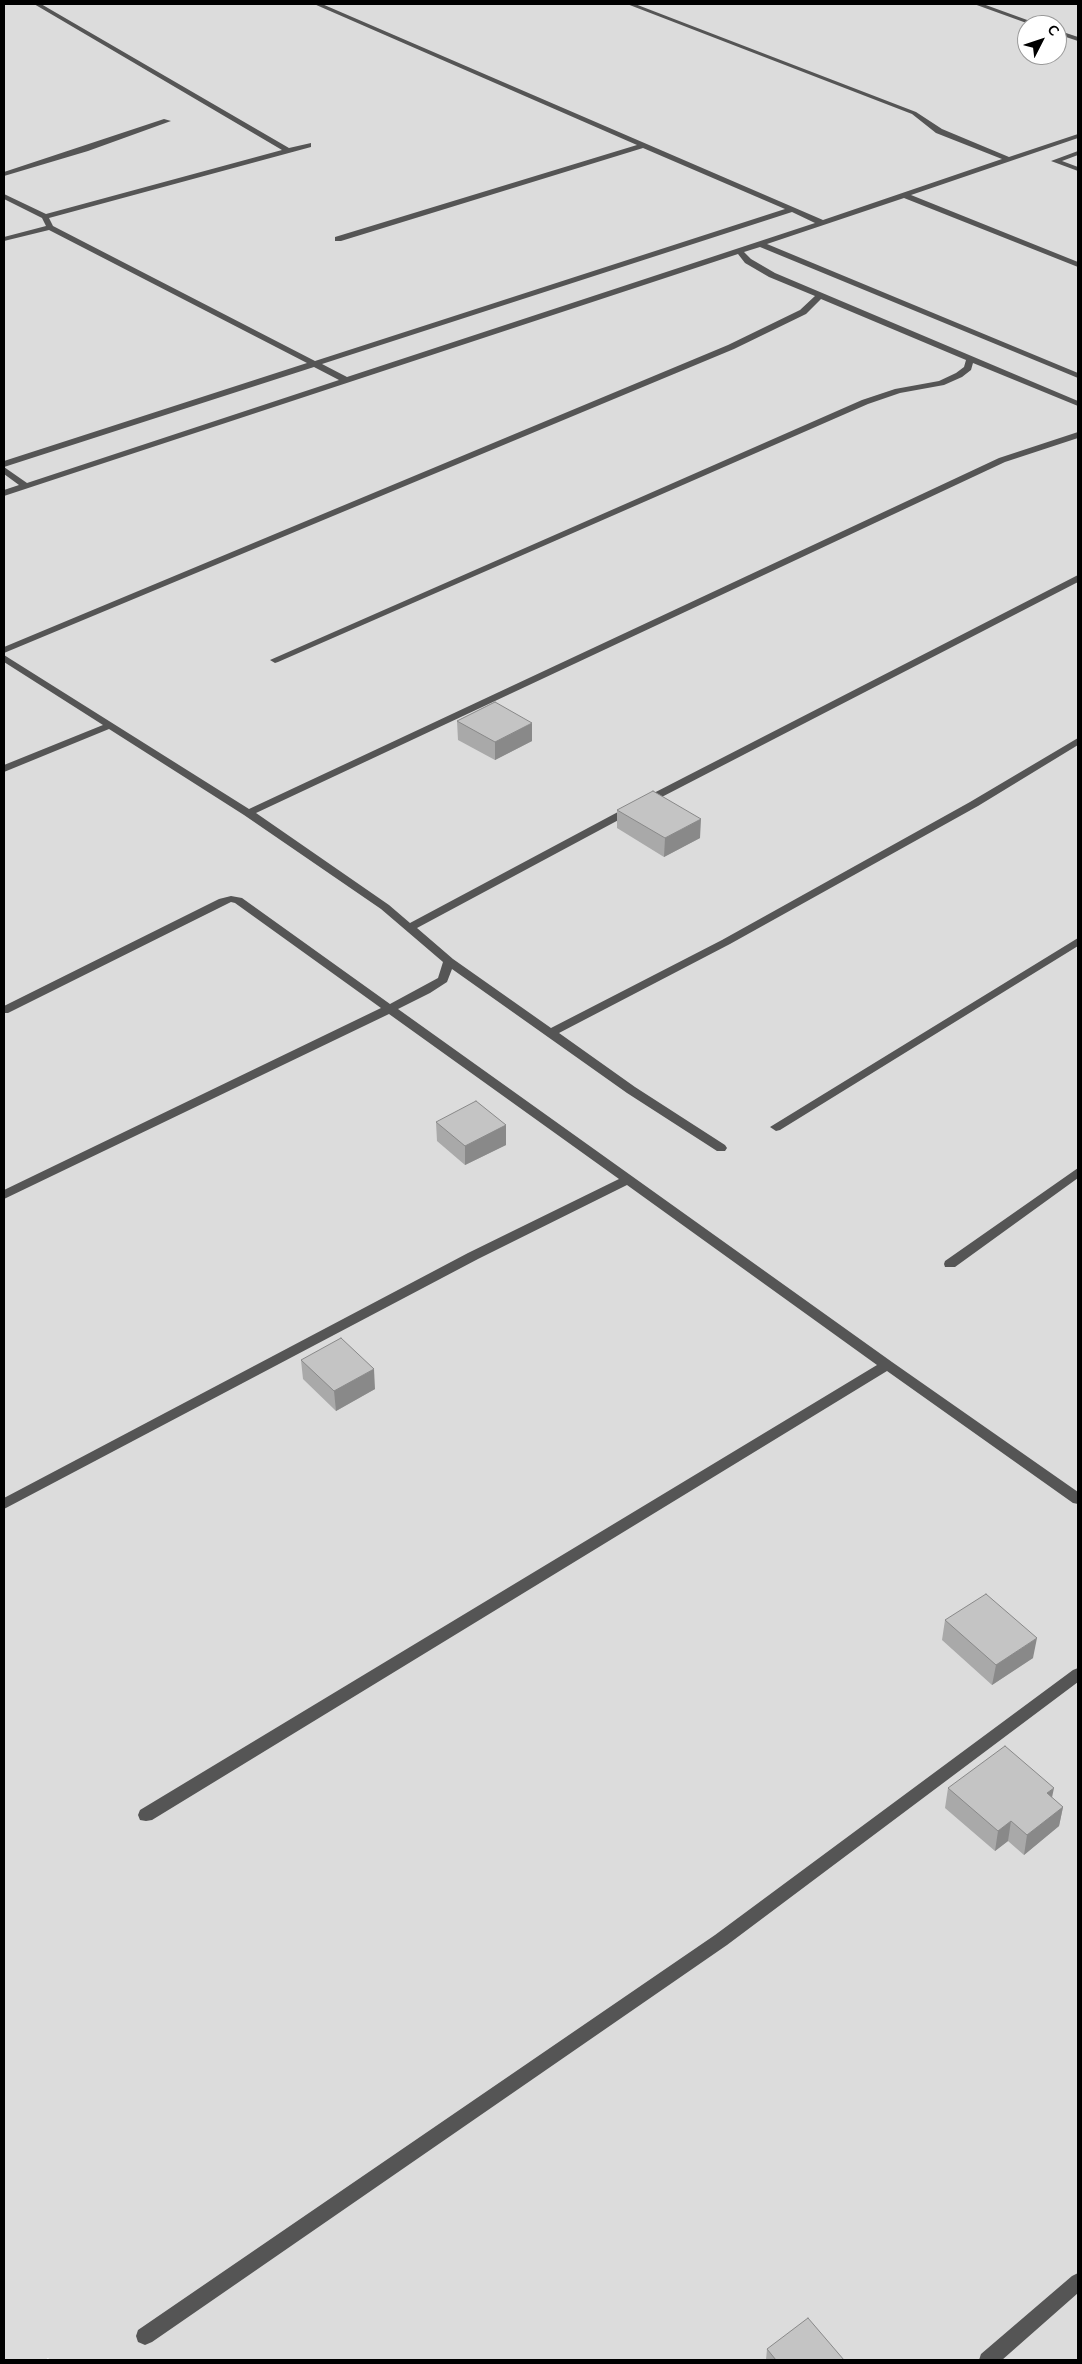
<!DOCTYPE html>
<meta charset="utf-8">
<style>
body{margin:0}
#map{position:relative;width:1082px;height:2364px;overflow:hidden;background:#fff;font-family:"Nunito Sans",sans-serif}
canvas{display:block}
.frame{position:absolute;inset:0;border:5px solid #000;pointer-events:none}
.north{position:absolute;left:1017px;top:15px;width:50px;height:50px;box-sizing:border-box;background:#fff;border:1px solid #999;border-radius:50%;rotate:49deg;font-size:14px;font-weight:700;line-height:20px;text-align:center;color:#000}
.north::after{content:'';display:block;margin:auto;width:18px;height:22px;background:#000;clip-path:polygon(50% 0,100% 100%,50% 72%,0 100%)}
</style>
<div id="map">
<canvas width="1082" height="2364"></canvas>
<div class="frame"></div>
<div class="north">С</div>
</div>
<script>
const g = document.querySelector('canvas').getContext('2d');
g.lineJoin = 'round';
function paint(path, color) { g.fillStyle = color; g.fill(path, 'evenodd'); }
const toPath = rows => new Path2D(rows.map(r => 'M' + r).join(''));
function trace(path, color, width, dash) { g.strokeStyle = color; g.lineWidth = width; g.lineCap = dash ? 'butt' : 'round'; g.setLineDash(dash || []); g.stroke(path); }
paint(toPath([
 [4,4,1078,4,1078,2360,50,2360,48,2358,45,2360,4,2360],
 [1027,25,1057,25,1057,55,1027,55]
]), '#dcdcdc');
paint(toPath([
 [34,4,41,4,289,148,311,143,311,147,49,218,53,226,315,361,785,209,643,148,341,241,335,241,335,237,637,145,314,4,322,4,823,220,1002,159,936,133,912,114,627,4,635,4,916,112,942,129,1009,157,1078,134,1078,138,911,195,1078,262,1078,267,904,198,767,244,1078,373,1078,378,760,247,744,252,751,259,775,273,1078,401,1078,406,973,363,971,370,962,377,944,385,900,393,868,404,278,662,275,663,270,660,862,400,895,389,939,381,956,373,964,367,966,360,821,299,806,314,734,349,4,653,4,647,728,345,800,310,815,296,769,277,745,263,738,254,4,496,4,490,19,485,4,474,4,467,27,483,339,380,314,367,4,467,4,461,307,363,49,230,4,241,4,237,46,226,42,218,4,199,4,194,46,214,282,150,34,4],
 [792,212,815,223,347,377,322,364,792,212],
 [974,4,983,4,1041,25,1032,25,974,4],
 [1057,30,1078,37,1078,41,1057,34,1057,30],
 [164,119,171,121,88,151,4,176,4,172,164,119],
 [1078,151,1078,155,1062,161,1078,167,1078,171,1051,161,1078,151],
 [1078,432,1078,438,1005,462,256,813,389,905,410,923,646,797,1078,575,1078,582,654,801,417,928,453,959,551,1028,722,940,970,802,1078,738,1078,745,978,806,730,944,559,1033,635,1087,725,1145,727,1148,725,1151,717,1151,627,1093,452,969,447,982,430,993,398,1009,892,1362,1078,1492,1078,1504,1073,1503,887,1371,152,1820,146,1821,140,1820,138,1815,140,1810,877,1365,627,1185,478,1259,4,1509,4,1498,468,1253,619,1179,389,1014,4,1199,4,1190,381,1008,235,903,231,902,8,1013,4,1013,4,1006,219,899,231,896,242,898,390,1004,438,978,443,962,381,909,244,815,109,729,4,772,4,765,103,725,4,662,4,655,249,809,999,458,1078,432],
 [1078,938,1078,946,780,1130,776,1131,770,1127,1078,938],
 [1078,1168,1078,1178,955,1267,945,1267,944,1264,945,1261,1078,1168],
 [1078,1668,1078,1682,727,1945,152,2342,145,2345,138,2342,136,2336,138,2330,715,1935,1073,1670,1078,1668],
 [1078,2273,1078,2293,1002,2360,979,2360,981,2354,1072,2276,1078,2273]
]), '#555');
paint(toPath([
 [457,721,532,741,495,760,458,740],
 [617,810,700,838,664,857,617,828],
 [436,1122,506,1125,506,1145,465,1165,437,1141],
 [301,1360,375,1389,336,1411,303,1379],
 [945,1620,1033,1658,992,1685,942,1640],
 [948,1788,1052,1798,1063,1807,1059,1826,1024,1855,1008,1841,995,1851,945,1808],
 [767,2349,844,2360,766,2360]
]), '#a9a9a9');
paint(toPath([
 [532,723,532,741,495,760,495,742],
 [701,819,700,838,664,857,665,838],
 [506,1125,506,1145,465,1165,465,1146],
 [374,1369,375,1389,336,1411,334,1391],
 [1037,1638,1033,1658,992,1685,996,1665],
 [1054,1788,1050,1807,1047,1793],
 [1063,1807,1059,1826,1024,1855,1027,1835],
 [1011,1821,1008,1841,995,1851,998,1831]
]), '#898989');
const building = toPath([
 [495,702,532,723,495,742,457,721,495,702],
 [653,791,701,819,665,838,617,810,653,791],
 [476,1101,506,1125,465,1146,436,1122,476,1101],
 [341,1338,374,1369,334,1391,301,1360,341,1338],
 [986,1594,1037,1638,996,1665,945,1620,986,1594],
 [1005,1746,1054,1788,1047,1793,1063,1807,1027,1835,1011,1821,998,1831,948,1788,1005,1746],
 [808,2318,844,2360,776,2360,767,2349,808,2318]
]);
paint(building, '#c4c4c4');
trace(building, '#898989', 1);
</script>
